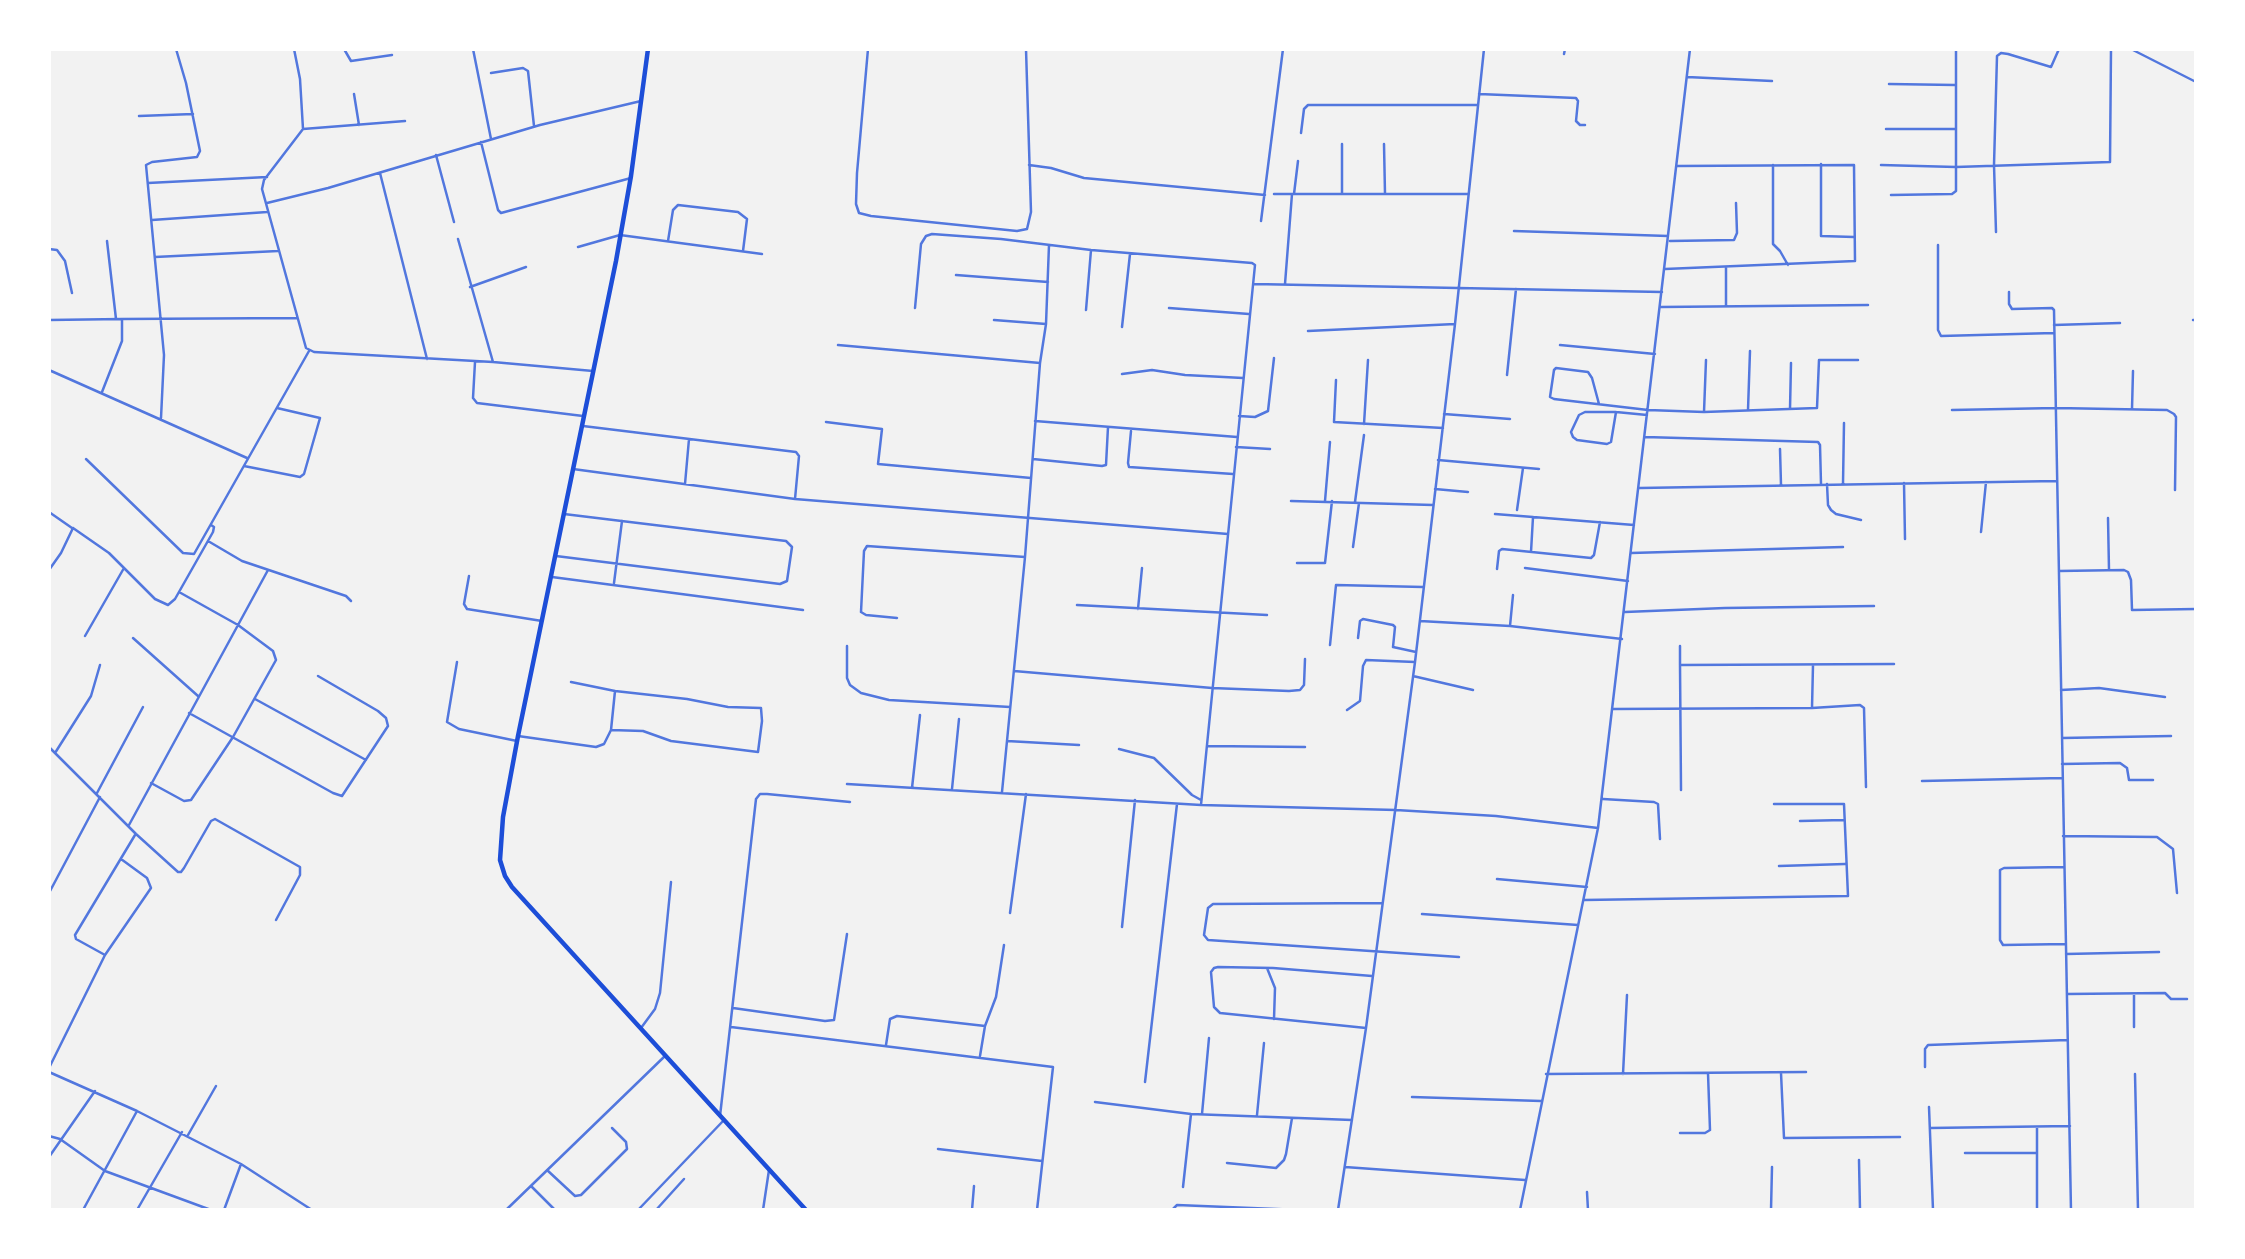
<!DOCTYPE html>
<style>
body{margin:0}
#map{position:relative;width:2245px;height:1259px;overflow:hidden;background:#f2f2f2;font-family:Signika,sans-serif}
canvas{display:block}
.frame{position:absolute;inset:0;border:51px solid #fff;pointer-events:none}
</style>
<div id="map">
<canvas width="2245" height="1259"></canvas>
<div class="frame"></div>
</div>
<script>
const g = document.querySelector('canvas').getContext('2d');
g.lineJoin = 'round';
const toPath = rows => new Path2D(rows.map(r => 'M' + r).join(''));
function trace(path, color, width, dash) { g.strokeStyle = color; g.lineWidth = width; g.lineCap = dash ? 'butt' : 'round'; g.setLineDash(dash || []); g.stroke(path); }
trace(toPath([
 [294,49,300,79,303,129,264,180,262,189,306,348,314,352,493,362,593,371],
 [344,49,351,61,392,55],
 [473,49,491,139],
 [868,49,857,173,856,204,859,213,871,216,1017,231,1027,229,1031,212,1026,49],
 [2131,49,2196,82],
 [1564,54,1565,49],
 [491,73,523,68,528,71,534,126],
 [1687,77,1772,81],
 [1889,84,1955,85],
 [354,94,359,125],
 [1479,94,1576,98,1578,101,1576,121,1580,125,1585,125],
 [139,116,193,114],
 [303,129,405,121],
 [1886,129,1955,129],
 [1301,133,1304,109,1308,105,1478,105],
 [481,142,498,210,501,213,631,178],
 [1342,144,1342,194],
 [1384,144,1385,194],
 [436,155,454,222],
 [1821,164,1821,236,1854,237],
 [1029,165,1051,168,1084,178,1265,195],
 [1773,165,1773,244,1780,251,1788,265],
 [1881,165,1956,167,2110,162,2111,49],
 [380,173,427,359],
 [148,183,267,177],
 [1274,194,1468,194],
 [1294,194,1298,161],
 [1891,195,1952,194,1956,191,1956,49],
 [267,203,328,188,540,125,641,101],
 [152,220,267,212],
 [1261,221,1283,49],
 [1514,231,1668,236],
 [1996,232,1994,165,1997,56,2001,53,2008,54,2051,67,2059,49],
 [458,239,493,362],
 [107,241,116,319],
 [668,241,673,210,678,205,738,212,747,219,743,251],
 [1670,241,1734,240,1737,233,1736,203],
 [1938,245,1938,330,1941,336,2054,333],
 [578,247,620,235,762,254],
 [49,249,57,250,65,261,72,293],
 [155,257,278,251],
 [1665,269,1855,261,1854,165,1677,166],
 [956,275,1048,282],
 [1254,284,1662,292],
 [1285,284,1292,194],
 [470,287,526,267],
 [2009,292,2009,304,2012,309,2052,308,2054,310,2071,1210],
 [1726,306,1726,268],
 [1661,307,1868,305],
 [915,308,921,244,926,236,932,234,1001,239,1091,250,1252,263,1255,265,1201,805],
 [1169,308,1249,314],
 [1086,310,1091,250],
 [49,320,122,319],
 [994,320,1046,324],
 [2193,320,2196,320],
 [2054,325,2120,323],
 [1122,327,1130,254],
 [1308,331,1455,324],
 [838,345,1040,363],
 [1560,345,1655,354],
 [475,362,473,398,477,403,583,416],
 [49,370,247,458],
 [1122,374,1152,370,1185,375,1243,378],
 [1507,375,1516,289],
 [1336,380,1334,422,1443,428],
 [102,392,122,341,122,319,297,318],
 [1599,404,1592,378,1588,372,1556,368,1554,370,1550,397,1554,399,1648,410,1704,412,1817,408,1819,360,1858,360],
 [1790,409,1791,363],
 [2132,409,2133,371],
 [1748,410,1750,351],
 [1952,410,2056,408,2167,410,2174,414,2176,417,2175,490],
 [1616,412,1611,442,1607,444,1577,440,1573,437,1571,432,1579,415,1585,412,1616,412,1647,415],
 [1704,412,1706,360],
 [1444,414,1510,419],
 [1239,416,1255,417,1268,411,1274,358],
 [161,418,164,355,146,165,152,162,197,157,200,151,186,83,176,49],
 [1035,421,1237,437],
 [826,422,882,429,878,464,1031,478],
 [1364,424,1368,360],
 [583,426,796,452,799,456,795,499],
 [1131,431,1128,463,1129,467,1233,474],
 [1645,437,1818,442,1820,445,1821,484],
 [1236,447,1270,449],
 [1780,449,1781,485],
 [86,459,183,553,194,554,309,351],
 [1033,459,1102,466,1106,465,1108,427],
 [1438,460,1539,469],
 [244,466,300,477,304,474,320,418,277,408],
 [573,469,795,499,1228,534],
 [1904,483,1905,539],
 [685,484,689,439],
 [1827,484,1828,505,1831,510,1836,514,1861,520],
 [1843,484,1844,423],
 [1640,488,2056,481],
 [1435,489,1468,492],
 [1291,501,1433,505],
 [1325,501,1330,442],
 [1355,502,1364,435],
 [1517,510,1523,468],
 [49,512,72,528],
 [1495,514,1634,525],
 [2108,518,2109,570],
 [1981,532,1986,482],
 [208,541,242,561,346,596,351,601],
 [1353,547,1359,503],
 [1531,552,1533,517],
 [1631,553,1843,547],
 [556,556,780,584,787,581,792,547,786,541,564,514],
 [1297,563,1325,563,1332,501],
 [1525,568,1628,581],
 [1497,569,1499,551,1502,549,1591,558,1594,555,1600,522],
 [49,570,61,553,73,528,109,553,155,599,168,605,175,599,213,532,214,527,211,525],
 [2059,571,2124,570,2128,572,2131,580,2132,610,2196,609],
 [469,576,464,604,467,609,542,621],
 [552,577,803,610],
 [614,583,622,521],
 [1077,605,1267,615],
 [1138,609,1142,568],
 [1625,612,1725,608,1874,606],
 [897,618,866,615,861,612,864,551,867,546,1025,557],
 [1420,621,1510,626,1622,639],
 [1510,626,1513,595],
 [85,636,124,568],
 [133,638,198,696],
 [1358,638,1360,621,1363,619,1393,625,1395,627,1393,647,1416,652],
 [1330,645,1336,585,1423,587],
 [847,646,847,678,850,685,861,693,889,700,1010,707],
 [1680,646,1680,665],
 [457,662,447,722,459,729,517,741],
 [1014,671,1212,688,1289,691,1300,690,1304,685,1305,659],
 [1413,676,1473,690],
 [2061,690,2099,688,2165,697],
 [255,699,366,760],
 [1812,708,1813,665],
 [1613,709,1812,708,1860,705,1864,708,1866,787],
 [1347,710,1360,701,1363,666,1366,660,1415,662],
 [189,713,333,793,342,796,388,726,386,718,378,711,318,676],
 [611,730,643,731,671,741,758,752,762,721,761,708,728,707,687,699,615,691],
 [518,736,596,747,604,744,611,730,615,691,571,682],
 [2062,738,2171,736],
 [1007,741,1079,745],
 [1207,746,1305,747],
 [49,747,136,834,178,872,181,872,184,868,211,821,215,819,300,867,300,875,276,920],
 [1119,749,1154,758,1192,795,1201,800],
 [55,753,91,696,100,665],
 [2062,764,2120,763,2127,768,2129,780,2153,780],
 [1922,781,2062,778],
 [151,783,184,801,191,800,233,737,276,660,273,651,238,625,179,592],
 [847,784,1201,805,1396,810,1496,816,1598,828],
 [912,788,920,715],
 [952,789,959,719],
 [1681,790,1680,665,1894,664],
 [1002,792,1025,557,1040,363,1046,324,1049,245],
 [97,793,143,707],
 [1603,799,1654,802,1658,804,1660,839],
 [1800,821,1844,820],
 [129,825,268,570],
 [2063,836,2157,837,2173,849,2177,893],
 [1779,866,1845,864],
 [2064,867,2004,868,2000,870,2000,940,2003,945,2066,944],
 [1497,879,1587,887],
 [49,893,100,797],
 [1584,900,1848,896,1844,804,1774,804],
 [1382,903,1213,904,1208,908,1204,935,1208,940,1459,957],
 [1010,913,1026,794],
 [1422,914,1578,925],
 [1122,927,1135,800],
 [2066,954,2159,952],
 [105,955,76,939,75,935,135,835],
 [1267,968,1275,988,1274,1019],
 [2067,994,2165,993,2171,999,2187,999],
 [2134,994,2134,1027],
 [733,1008,825,1021,834,1020,847,934],
 [731,1027,1053,1067,1037,1210],
 [641,1028,655,1009,660,993,671,882],
 [1366,1028,1220,1013,1214,1007,1211,972,1214,968,1218,967,1273,968,1372,976],
 [886,1045,890,1019,897,1016,985,1026],
 [980,1056,985,1026,996,997,1004,945],
 [1925,1067,1925,1049,1928,1045,2067,1040],
 [49,1068,105,955,151,888,147,878,121,859],
 [49,1072,137,1111,241,1164,224,1210],
 [1781,1073,1784,1138,1900,1137],
 [1546,1074,1806,1072],
 [1623,1074,1627,995],
 [2135,1074,2138,1210],
 [1145,1082,1177,804],
 [1412,1097,1541,1101],
 [1095,1102,1191,1114,1352,1120],
 [1929,1107,1933,1210],
 [1202,1114,1209,1038],
 [1257,1115,1264,1043],
 [720,1116,756,799,760,794,767,794,850,802],
 [1930,1128,2070,1126],
 [1680,1133,1705,1133,1710,1130,1708,1073],
 [188,1135,216,1086],
 [49,1136,60,1139,105,1171,211,1210],
 [938,1149,1042,1161],
 [1965,1153,2037,1153],
 [49,1157,95,1091],
 [1859,1160,1860,1210],
 [1227,1163,1276,1168,1284,1160,1286,1154,1292,1118],
 [241,1164,312,1210],
 [1345,1167,1525,1180],
 [547,1170,575,1196,581,1195,627,1149,626,1142,612,1128],
 [531,1186,555,1210],
 [1183,1187,1191,1114],
 [1587,1192,1588,1210],
 [83,1210,137,1111],
 [137,1210,182,1132],
 [506,1210,665,1056],
 [638,1210,724,1120],
 [656,1210,684,1179],
 [763,1210,769,1170],
 [972,1210,974,1186],
 [1172,1210,1177,1205,1301,1210],
 [1338,1210,1366,1028,1415,662,1455,324,1484,49],
 [1520,1210,1598,828,1690,49],
 [1771,1210,1772,1167],
 [2037,1210,2037,1127],
 [2188,1210,2196,1210]
]), '#5277de', 2.5);
trace(toPath([
 [648,49,631,176,616,261,518,736,503,817,500,860,505,876,512,887,806,1210]
]), '#1d4ed8', 4.5);
</script>
